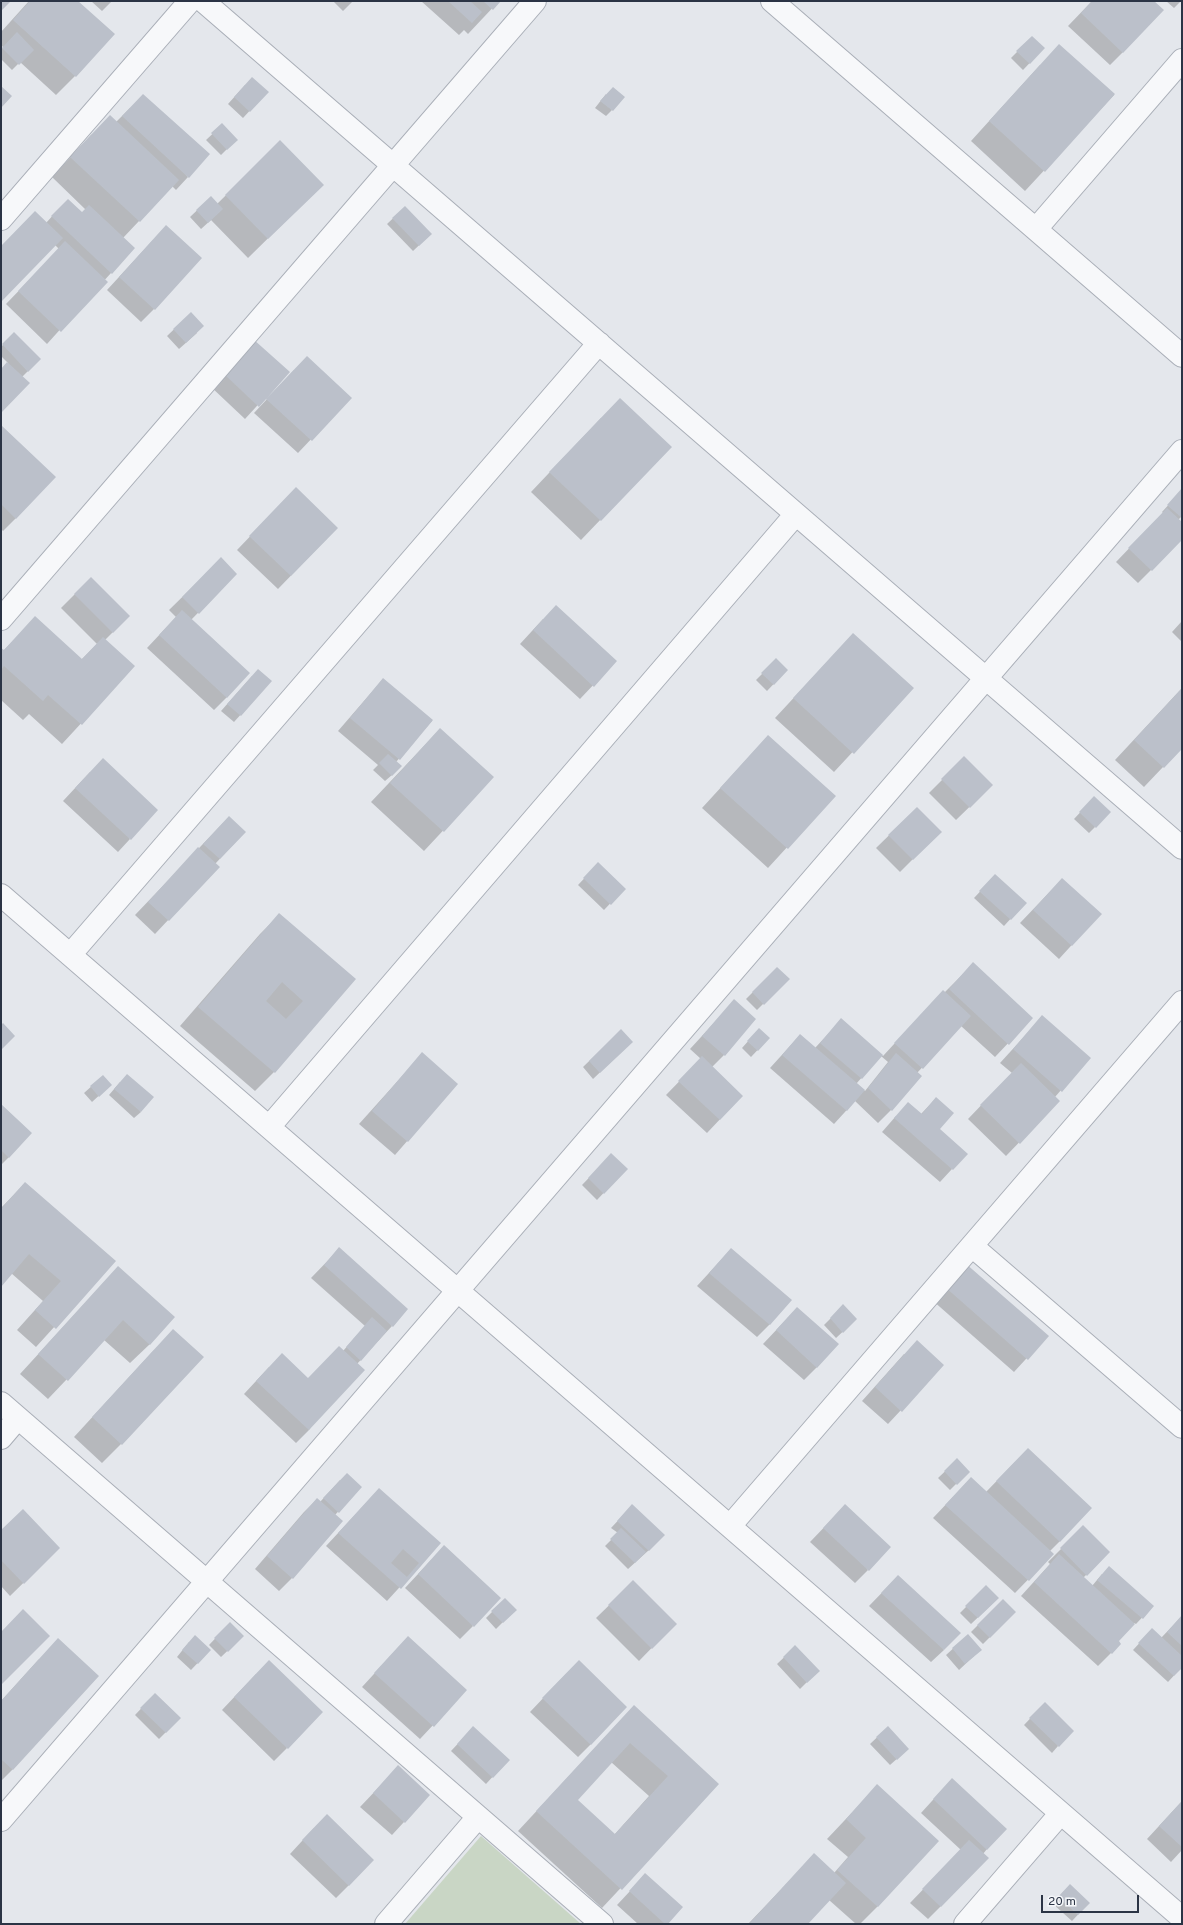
<!DOCTYPE html>
<style>
body{margin:0}
#map{position:relative;width:1183px;height:1925px;overflow:hidden;background:#e4e7ec;font-family:Overpass,sans-serif}
canvas{display:block}
.frame{position:absolute;inset:0;border:2px solid #2b3445;pointer-events:none}
.scale{position:absolute;left:1041px;top:1895px;width:98px;height:18px;box-sizing:border-box;border:2px solid #2b3445;border-top:0;padding-left:5px;font-size:12px;line-height:14px;white-space:nowrap;color:#2b3445;-webkit-text-stroke:3px #f4f6f9;paint-order:stroke}
</style>
<div id="map">
<canvas width="1183" height="1925"></canvas>
<div class="frame"></div>
<div class="scale">20 m</div>
</div>
<script>
const g = document.querySelector('canvas').getContext('2d');
g.lineJoin = 'round';
function paint(path, color) { g.fillStyle = color; g.fill(path, 'evenodd'); }
const toPath = rows => new Path2D(rows.map(r => 'M' + r).join(''));
function trace(path, color, width, dash) { g.strokeStyle = color; g.lineWidth = width; g.lineCap = dash ? 'butt' : 'round'; g.setLineDash(dash || []); g.stroke(path); }
paint(toPath([
 [481,1836,581,1924,405,1924]
]), '#c9d6c5');
paint(toPath([
 [29,1,77,1,75,76,56,95,20,62,12,70,1,59,1,50,3,47,1,45,1,32],
 [91,1,112,1,102,11],
 [333,1,353,1,343,11],
 [421,1,499,1,468,34,464,30,459,35],
 [1092,1,1153,1,1123,52,1110,65,1068,26],
 [1166,1,1181,1,1174,8],
 [1032,37,1044,48,1023,70,1011,58],
 [1040,65,1114,95,1025,191,971,141],
 [245,85,267,92,243,118,228,104],
 [606,94,612,110,606,116,595,108],
 [130,108,188,177,176,190,172,186,123,238,111,273,47,344,6,304,59,249,55,245,1,301,1,247,46,223,55,213,82,213,86,210,52,177,91,135,116,122],
 [222,125,236,140,221,155,206,140],
 [280,142,303,204,248,258,211,220,201,229,190,217,211,197,217,204],
 [405,207,431,234,413,251,387,224],
 [153,240,154,309,141,322,107,290],
 [191,313,197,333,179,349,167,336],
 [14,333,40,359,22,377,1,412,1,370,8,363,1,356,1,347],
 [240,353,288,372,245,419,210,386],
 [294,370,350,398,298,453,254,413],
 [601,418,670,447,581,540,531,492],
 [1,426,16,518,3,531,1,529],
 [1182,490,1182,516,1178,520,1182,523,1182,539,1138,583,1116,562,1163,513,1162,512],
 [283,502,337,528,278,589,237,550],
 [221,559,236,574,191,620,227,697,214,710,147,648,176,617,169,610],
 [91,578,129,616,105,640,134,666,62,744,29,714,23,720,1,700,1,649,3,651,35,618,81,660,97,644,61,608],
 [543,619,616,661,580,699,520,644],
 [1182,621,1182,642,1172,632],
 [853,634,912,688,834,772,775,718],
 [776,660,787,670,767,691,756,680],
 [252,676,271,681,234,722,221,711],
 [383,679,432,721,396,762,392,775,385,781,373,770,378,765,338,731],
 [1182,688,1182,747,1144,787,1115,760],
 [440,729,493,777,424,851,371,802],
 [768,736,834,796,768,868,702,808],
 [964,758,992,785,956,820,929,793],
 [90,772,130,839,118,852,63,801],
 [1088,804,1095,827,1089,833,1074,819],
 [917,808,940,832,900,872,876,848],
 [223,823,245,832,215,864,218,867,155,934,135,915],
 [598,864,624,889,604,910,578,885],
 [1062,879,1100,914,1059,959,1020,923],
 [989,882,1025,903,1004,926,974,898],
 [279,915,354,979,274,1072,255,1091,180,1026,260,934],
 [973,964,1032,1018,995,1057,961,1026,917,1073,891,1110,878,1123,855,1101,834,1124,770,1068,800,1035,815,1048,841,1020,883,1056,930,1005,944,993],
 [881,1056,888,1062,865,1091,856,1084],
 [777,968,788,979,757,1010,746,999],
 [734,1001,724,1055,712,1067,742,1096,707,1133,666,1095,701,1059,690,1049],
 [1042,1017,1089,1058,1055,1097,1059,1101,1006,1156,968,1119,1012,1073,1000,1063],
 [759,1029,769,1038,751,1057,742,1048],
 [621,1030,632,1042,593,1079,583,1067],
 [422,1054,457,1084,395,1155,359,1124],
 [103,1076,104,1091,92,1102,84,1093],
 [120,1082,141,1112,134,1118,109,1095],
 [936,1098,938,1129,952,1169,940,1182,882,1132,896,1116,921,1114],
 [1,1105,9,1157,1,1165],
 [611,1155,626,1169,597,1200,582,1185],
 [25,1183,114,1261,36,1347,17,1330,43,1301,11,1273,1,1285,1,1208],
 [339,1249,392,1326,357,1364,309,1430,296,1443,244,1394,269,1367,308,1379,343,1351,365,1326,311,1278],
 [731,1249,770,1324,757,1337,697,1286],
 [118,1267,150,1344,130,1363,104,1340,48,1399,20,1374],
 [952,1277,1047,1336,1014,1372,932,1300],
 [843,1306,850,1325,836,1338,824,1325],
 [797,1308,817,1367,804,1380,763,1344],
 [154,1350,121,1444,102,1463,74,1437],
 [904,1354,943,1365,888,1424,862,1401],
 [957,1460,968,1472,950,1490,938,1478],
 [1015,1462,1060,1541,1050,1551,1053,1554,1015,1593,933,1518,971,1478,986,1492],
 [340,1480,361,1487,335,1515,292,1578,279,1591,255,1569,304,1512,317,1499,320,1502],
 [379,1489,440,1543,387,1601,326,1546],
 [626,1512,649,1550,628,1569,605,1546,618,1533,611,1528],
 [833,1518,868,1570,855,1583,810,1542],
 [1083,1527,1109,1552,1083,1578,1092,1586,1102,1574,1153,1606,1136,1624,1134,1623,1118,1641,1120,1644,1098,1666,1021,1596,1050,1564,1048,1562],
 [1,1532,59,1548,10,1596,1,1586],
 [431,1560,473,1626,460,1639,405,1588],
 [898,1576,944,1650,931,1662,869,1606],
 [633,1582,675,1624,639,1661,596,1618],
 [986,1587,992,1604,971,1624,960,1613],
 [505,1599,515,1610,496,1629,486,1618],
 [1003,1600,1015,1612,983,1644,971,1632],
 [1182,1616,1182,1670,1180,1669,1168,1682,1133,1650,1146,1636,1161,1638],
 [230,1623,243,1636,221,1657,209,1645],
 [968,1635,974,1656,959,1670,946,1655],
 [189,1642,210,1650,191,1670,177,1657],
 [795,1647,818,1671,800,1689,777,1664],
 [395,1651,466,1690,420,1739,362,1687],
 [39,1659,13,1769,1,1781,1,1701],
 [256,1674,287,1748,274,1761,222,1710],
 [566,1674,591,1744,578,1757,530,1712],
 [155,1694,180,1718,159,1739,135,1715],
 [1045,1703,1058,1746,1052,1753,1024,1725],
 [634,1706,718,1784,602,1908,518,1831],
 [611,1762,649,1796,614,1835,576,1800],
 [888,1727,908,1749,890,1765,870,1744],
 [467,1734,508,1760,486,1784,451,1751],
 [398,1767,404,1822,392,1835,360,1807],
 [952,1779,987,1849,941,1906,928,1919,910,1903,961,1850,921,1813],
 [877,1786,938,1841,877,1907,860,1924,856,1924,829,1900,807,1924,748,1924,814,1855,834,1873,848,1857,827,1839],
 [1182,1801,1182,1850,1171,1862,1147,1839],
 [314,1828,349,1885,336,1898,290,1854],
 [645,1875,666,1924,638,1924,617,1905],
 [1064,1891,1089,1903,1072,1921,1053,1904]
]), '#0003');
paint(toPath([
 [1,1,11,1,1,11],
 [30,1,78,1,115,34,76,77,13,20],
 [448,1,470,1,482,12,472,23],
 [483,1,501,1,493,10],
 [1092,1,1154,1,1164,10,1123,53,1081,13],
 [17,32,34,50,19,65,2,48],
 [1032,36,1045,48,1030,64,1016,51],
 [1059,44,1115,94,1045,172,989,121],
 [252,77,269,92,250,112,234,97],
 [1,86,12,96,1,108],
 [613,87,625,97,613,111,600,101],
 [143,94,210,154,189,178,122,116],
 [110,115,179,180,140,222,70,157],
 [222,123,238,140,227,150,211,133],
 [280,140,324,185,268,239,225,195],
 [211,196,223,209,208,223,196,210],
 [68,199,82,212,89,205,135,248,112,274,51,216],
 [405,206,432,234,419,246,392,218],
 [35,211,63,238,1,302,1,246],
 [166,225,202,258,155,310,119,277],
 [65,241,108,282,61,332,18,291],
 [191,312,204,326,186,343,173,329],
 [14,332,41,359,28,372,2,344],
 [253,339,290,372,259,407,222,372],
 [307,356,352,398,312,441,266,399],
 [7,362,30,383,1,413,1,369],
 [620,398,672,447,601,521,549,472],
 [1,425,56,477,16,519,1,504],
 [296,487,338,528,291,576,249,536],
 [1182,488,1182,518,1167,505],
 [1167,508,1182,522,1182,540,1152,571,1128,548],
 [221,557,237,574,199,614,182,597],
 [91,577,130,616,113,633,74,594],
 [556,605,617,661,594,687,533,630],
 [182,610,250,673,227,698,159,635],
 [35,616,82,659,103,637,135,666,82,725,48,695,43,701,4,666,1,670,1,648,4,650],
 [853,633,914,688,854,754,793,698],
 [776,658,788,670,774,685,761,673],
 [258,669,272,681,241,716,227,704],
 [383,678,433,720,400,760,350,718],
 [1182,688,1182,749,1164,768,1134,740],
 [440,728,494,777,444,832,390,783],
 [768,735,836,796,788,849,720,788],
 [388,754,402,766,392,776,379,763],
 [964,756,993,785,970,808,941,779],
 [103,758,158,810,131,840,75,788],
 [1094,796,1111,812,1096,828,1079,812],
 [917,807,942,832,913,860,888,835],
 [229,816,246,832,220,859,203,844],
 [198,847,220,867,169,921,148,902],
 [598,862,626,889,611,905,583,878],
 [995,874,1027,903,1011,920,979,891],
 [1062,878,1102,914,1072,946,1033,910],
 [279,913,356,979,275,1073,198,1007],
 [282,982,303,1001,286,1019,266,1001],
 [973,962,1033,1018,1009,1045,949,989],
 [777,967,790,979,764,1005,752,992],
 [943,990,971,1016,923,1069,894,1043],
 [734,999,756,1019,725,1056,702,1036],
 [1042,1015,1091,1058,1062,1092,1013,1049],
 [841,1018,883,1055,862,1079,820,1043],
 [3,1023,15,1036,1,1050,1,1025],
 [759,1028,770,1038,758,1051,747,1041],
 [621,1029,633,1042,600,1073,589,1061],
 [800,1034,865,1090,847,1111,782,1055],
 [422,1052,458,1084,408,1142,372,1111],
 [896,1053,922,1076,892,1111,868,1088],
 [702,1056,743,1096,720,1120,678,1081],
 [1021,1063,1060,1101,1020,1144,980,1105],
 [127,1074,154,1097,141,1112,114,1089],
 [103,1075,112,1085,99,1097,90,1086],
 [936,1097,954,1113,940,1129,968,1154,953,1170,894,1118,908,1102,922,1114],
 [1,1104,32,1133,9,1158,1,1150],
 [611,1153,628,1169,604,1194,588,1178],
 [25,1182,116,1261,56,1329,35,1310,61,1281,29,1254,1,1287,1,1209],
 [339,1247,408,1309,393,1327,324,1265],
 [731,1248,792,1300,770,1325,709,1273],
 [965,1263,1049,1336,1028,1360,944,1286],
 [118,1266,175,1317,150,1345,123,1320,68,1381,38,1354],
 [843,1304,857,1319,843,1333,830,1318],
 [797,1307,839,1344,817,1368,776,1330],
 [372,1317,387,1331,361,1361,346,1347],
 [173,1329,204,1357,122,1445,92,1417],
 [917,1340,944,1365,902,1412,875,1387],
 [339,1346,365,1370,309,1430,256,1381,282,1353,308,1378],
 [1028,1448,1092,1508,1060,1542,996,1481],
 [957,1458,970,1472,957,1485,944,1471],
 [347,1473,362,1487,339,1513,323,1498],
 [971,1477,1054,1554,1029,1581,945,1505],
 [379,1488,441,1543,401,1589,338,1533],
 [403,1549,419,1563,407,1577,391,1563],
 [317,1498,343,1521,293,1579,267,1556],
 [632,1504,665,1535,649,1551,617,1521],
 [845,1504,891,1547,869,1571,823,1528],
 [23,1509,60,1548,24,1584,1,1560,1,1530],
 [1083,1525,1110,1552,1087,1576,1060,1548],
 [621,1528,646,1552,635,1563,610,1539],
 [444,1545,501,1598,474,1627,418,1574],
 [1059,1554,1135,1624,1119,1641,1121,1644,1112,1654,1034,1582],
 [1109,1566,1154,1606,1143,1619,1097,1580],
 [898,1575,961,1633,944,1650,881,1593],
 [633,1580,677,1624,652,1649,608,1605],
 [986,1585,999,1598,978,1618,965,1606],
 [505,1598,517,1610,503,1623,491,1611],
 [1003,1599,1016,1612,990,1638,977,1625],
 [23,1609,50,1636,1,1685,1,1632],
 [1182,1615,1182,1646,1167,1632],
 [230,1622,244,1636,228,1652,214,1638],
 [1152,1628,1182,1656,1182,1668,1174,1676,1138,1643],
 [968,1634,982,1650,965,1664,952,1648],
 [195,1635,211,1650,198,1664,182,1650],
 [408,1636,467,1690,434,1727,374,1673],
 [58,1638,99,1676,13,1770,1,1759,1,1701],
 [795,1645,820,1671,807,1683,783,1657],
 [269,1660,323,1712,288,1749,234,1697],
 [579,1660,627,1707,591,1745,542,1698],
 [155,1693,181,1718,166,1733,140,1708],
 [1045,1702,1074,1731,1059,1747,1029,1718],
 [634,1705,719,1784,622,1890,536,1811],
 [630,1743,668,1776,615,1834,578,1800],
 [473,1726,510,1760,493,1778,457,1744],
 [888,1726,909,1749,897,1760,876,1737],
 [398,1765,430,1795,405,1823,373,1793],
 [952,1778,1007,1829,987,1850,933,1799],
 [877,1784,939,1841,878,1907,837,1870,866,1838,846,1819],
 [1182,1801,1182,1847,1159,1826],
 [327,1814,374,1860,349,1886,302,1840],
 [969,1840,989,1858,941,1907,922,1889],
 [814,1853,846,1883,808,1924,749,1924],
 [645,1873,683,1907,668,1924,665,1924,629,1891],
 [1070,1884,1090,1903,1078,1915,1058,1897]
]), '#bbc0ca');
const street = toPath([
 [203,1,1182,848],
 [772,1,1182,356],
 [1,219,190,1],
 [1036,229,1182,60],
 [1,619,535,1],
 [1,895,1182,1918],
 [70,955,599,343],
 [269,1127,796,514],
 [972,1246,1182,1427],
 [1,1403,602,1924],
 [1,1438,18,1418],
 [730,1526,1182,1002],
 [1,1820,1182,451],
 [386,1924,478,1817],
 [965,1924,1061,1813]
]);
trace(street, '#a9aeb7', 24);
trace(street, '#f7f8fa', 22);
</script>
